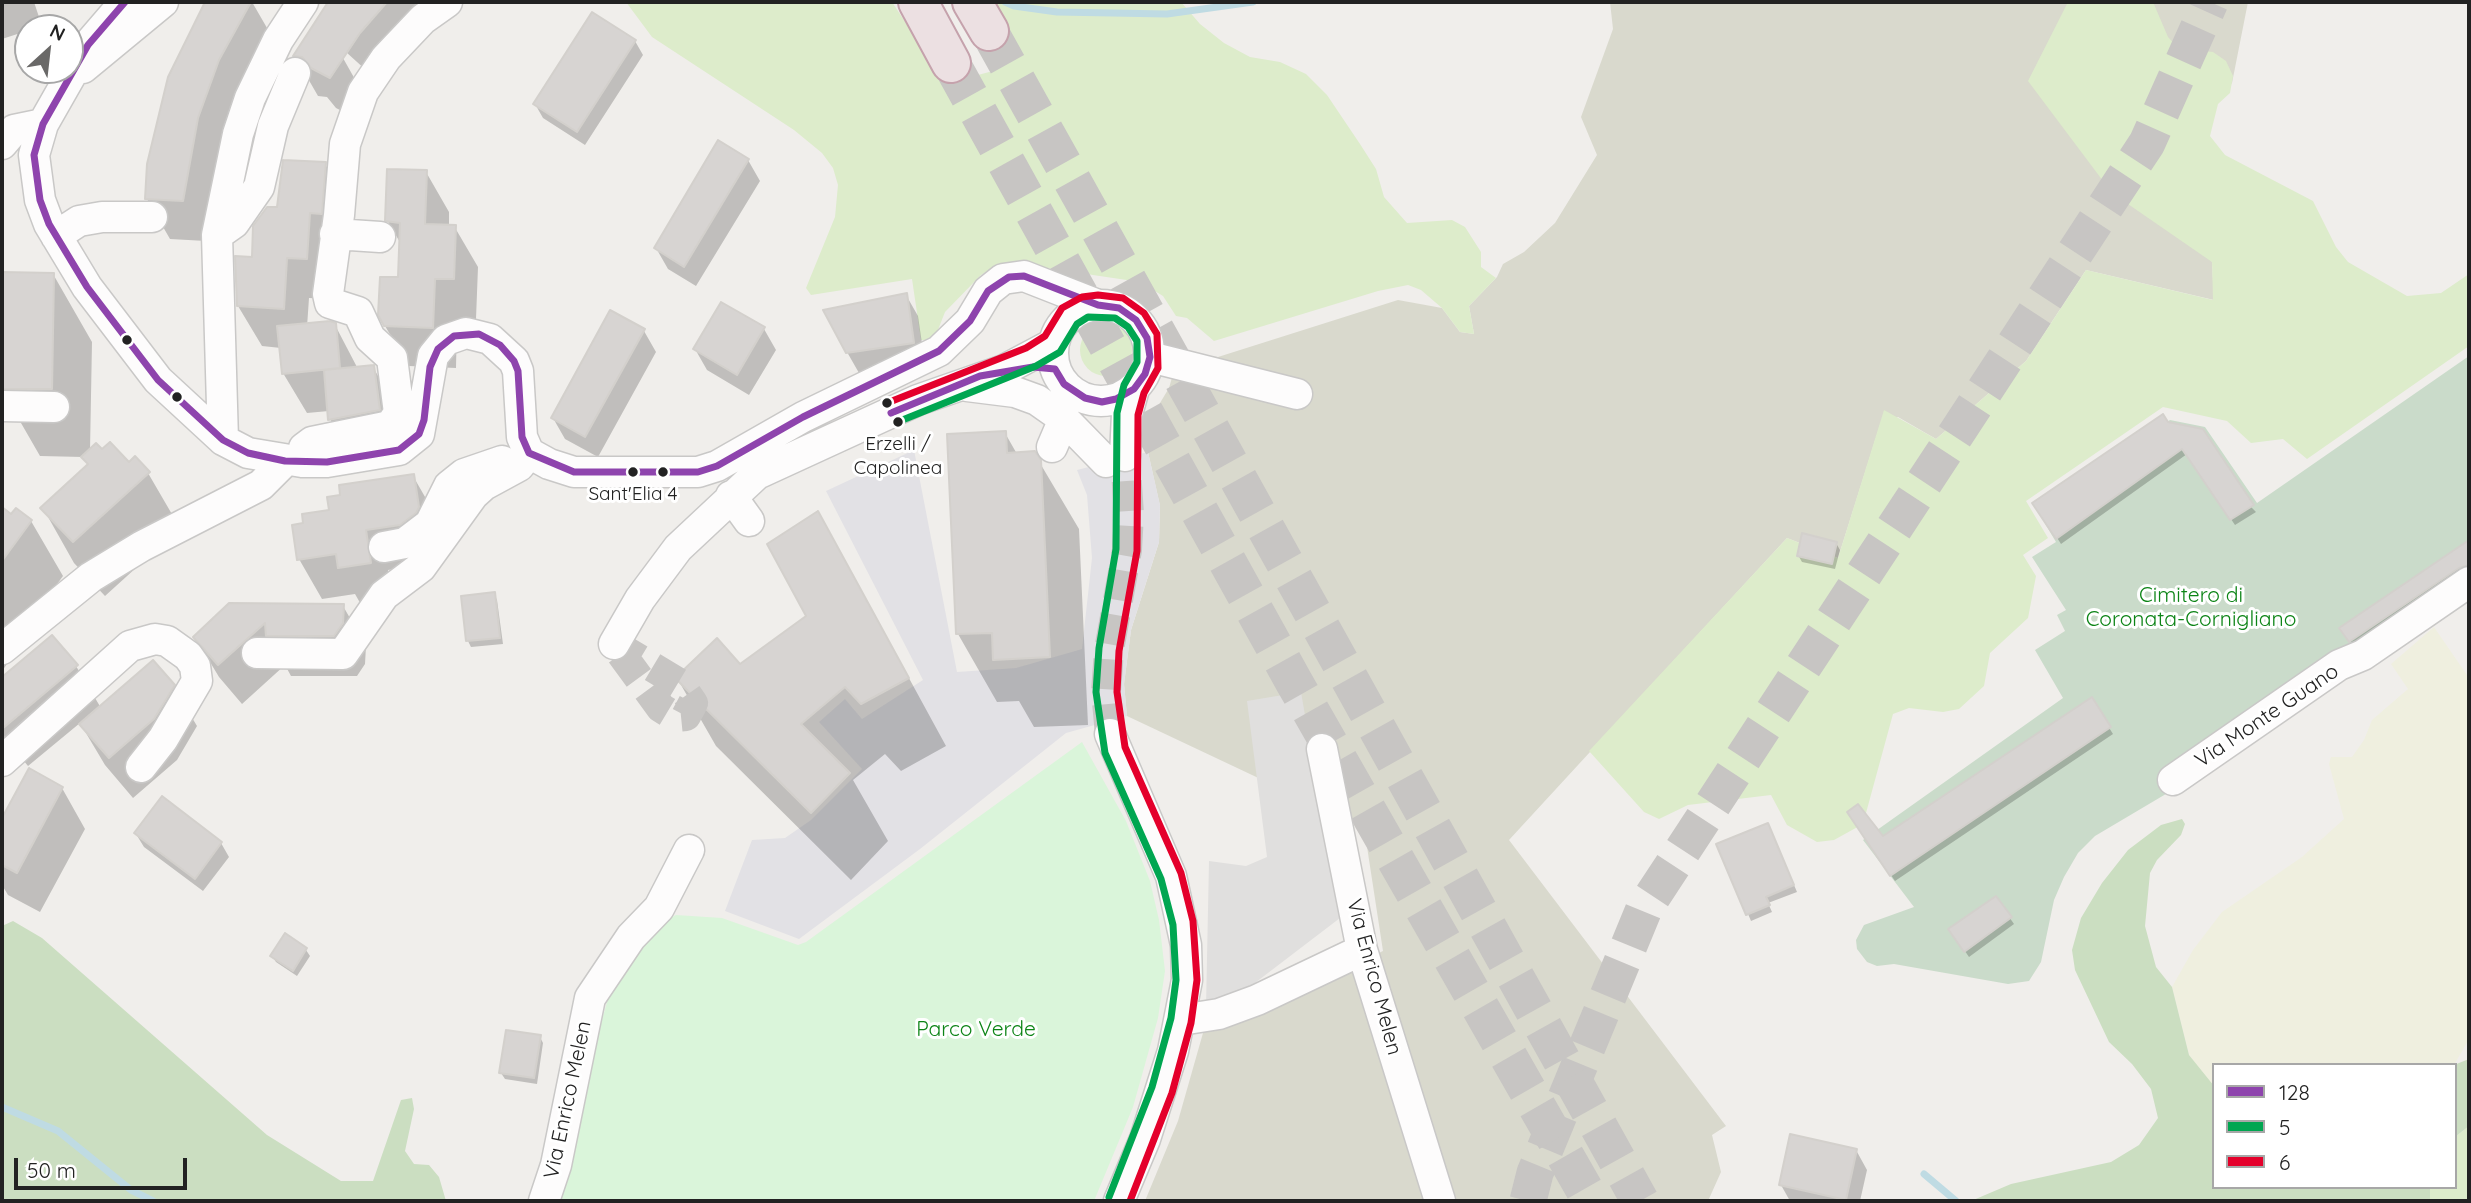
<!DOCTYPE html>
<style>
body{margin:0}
#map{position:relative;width:2471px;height:1203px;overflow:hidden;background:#f0eeeb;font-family:Quicksand,sans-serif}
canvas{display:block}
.frame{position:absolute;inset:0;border:4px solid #222;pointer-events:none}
.legend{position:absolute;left:2212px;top:1063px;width:245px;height:126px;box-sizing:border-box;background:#fff;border:2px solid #a7a7a7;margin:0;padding:9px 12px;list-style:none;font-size:21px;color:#222}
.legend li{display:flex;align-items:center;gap:14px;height:35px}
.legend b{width:35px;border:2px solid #a7a7a7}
.north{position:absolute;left:14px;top:14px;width:70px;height:70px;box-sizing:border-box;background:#fff;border:2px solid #a7a7a7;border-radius:50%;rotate:27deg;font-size:19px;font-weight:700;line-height:28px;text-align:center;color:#222}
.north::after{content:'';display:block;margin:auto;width:24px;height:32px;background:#6a6968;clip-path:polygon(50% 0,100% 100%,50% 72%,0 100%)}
.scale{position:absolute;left:14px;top:1158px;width:173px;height:32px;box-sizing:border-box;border:4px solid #222;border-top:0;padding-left:9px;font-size:21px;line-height:24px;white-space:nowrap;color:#222;-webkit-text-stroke:5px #fff;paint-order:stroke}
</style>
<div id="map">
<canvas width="2471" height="1203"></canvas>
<div class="frame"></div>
<ul class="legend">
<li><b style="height:9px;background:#8e44ad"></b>128</li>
<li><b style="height:9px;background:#00a651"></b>5</li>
<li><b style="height:9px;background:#e4002b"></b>6</li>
</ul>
<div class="north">N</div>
<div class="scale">50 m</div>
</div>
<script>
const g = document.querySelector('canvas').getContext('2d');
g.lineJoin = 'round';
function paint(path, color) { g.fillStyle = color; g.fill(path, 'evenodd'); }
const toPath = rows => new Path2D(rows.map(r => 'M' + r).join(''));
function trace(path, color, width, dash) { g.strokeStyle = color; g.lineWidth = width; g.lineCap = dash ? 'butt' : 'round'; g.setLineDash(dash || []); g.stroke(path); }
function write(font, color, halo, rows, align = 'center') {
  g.font = font + ' Quicksand,sans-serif'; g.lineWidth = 6; g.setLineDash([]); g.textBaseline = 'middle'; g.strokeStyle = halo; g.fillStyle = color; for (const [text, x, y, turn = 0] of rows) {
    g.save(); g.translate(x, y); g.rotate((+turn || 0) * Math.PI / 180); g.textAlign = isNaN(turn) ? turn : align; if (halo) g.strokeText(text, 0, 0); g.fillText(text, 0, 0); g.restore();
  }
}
paint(toPath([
 [1610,2,2248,2,2232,83,2165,170,2212,262,2214,300,2086,270,2026,361,1936,439,1898,417,1880,425,1838,558,1787,538,1509,840,1726,1126,1712,1135,1721,1172,1708,1201,1145,1201,1178,1121,1203,1033,1383,951,1362,814,1358,825,1127,716,1124,684,1131,630,1159,542,1160,506,1148,452,1148,423,1169,388,1179,353,1218,357,1398,300,1442,308,1460,332,1474,334,1469,306,1497,277,1503,264,1524,252,1555,223,1597,155,1581,117,1613,29]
]), '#d9d9cd');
paint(toPath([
 [2434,627,2469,678,2469,1039,2454,1065,2214,1065,2214,1086,2209,1083,2189,1055,2172,987,2193,950,2222,912,2302,857,2344,819,2329,764,2331,757,2352,757,2364,740,2372,720,2408,689,2391,664]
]), '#efefdf');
paint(toPath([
 [626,2,892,2,931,61,959,80,993,71,1010,55,1016,44,995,2,1181,2,1200,24,1224,43,1250,57,1280,62,1306,74,1327,95,1360,144,1376,169,1384,197,1407,223,1452,220,1465,227,1481,252,1481,267,1496,278,1469,306,1474,334,1460,332,1442,308,1421,290,1408,285,1378,291,1214,341,1187,318,1176,316,1163,296,1140,282,1026,265,995,266,981,275,945,312,934,340,921,340,912,279,811,295,806,288,835,217,838,185,833,168,822,153,794,130,652,37],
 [2068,2,2153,2,2168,37,2179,49,2213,52,2226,61,2233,76,2230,93,2218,104,2210,136,2225,155,2313,201,2336,247,2348,262,2407,296,2441,293,2469,274,2469,346,2307,459,2283,439,2251,443,2227,421,2163,407,2026,501,2048,538,2023,555,2036,576,2028,618,1990,653,1984,686,1959,709,1943,712,1909,708,1893,714,1863,824,1834,840,1817,842,1787,825,1771,795,1688,805,1659,819,1644,812,1589,751,1787,538,1838,558,1884,410,1936,439,2026,361,2086,270,2213,300,2212,262,2112,193,2028,81],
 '1080 350a26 26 0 1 1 52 0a26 26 0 1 1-52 0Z',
 [2469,1126,2469,1201,2430,1201,2430,1187,2455,1187,2455,1137]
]), '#ddeccb');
paint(toPath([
 [2182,819,2185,824,2181,835,2157,860,2150,873,2145,926,2156,967,2172,987,2189,1055,2214,1086,2214,1187,2430,1187,2430,1201,1971,1201,2011,1184,2111,1162,2139,1145,2158,1118,2151,1089,2132,1064,2109,1042,2075,970,2072,950,2081,918,2102,883,2128,850,2161,825],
 [13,921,42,938,267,1135,341,1181,373,1181,401,1100,412,1098,414,1109,405,1151,414,1164,429,1165,439,1177,446,1201,2,1201,2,926],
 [2469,1059,2469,1126,2455,1137,2454,1065]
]), '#cbdec1');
paint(toPath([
 [2469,356,2469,570,2176,788,2095,836,2078,853,2064,877,2054,900,2041,962,2029,981,2008,984,1894,964,1877,966,1867,962,1857,949,1856,940,1864,925,1914,907,1863,840,2063,698,2035,650,2065,631,2057,615,2066,610,2032,557,2056,542,2037,510,2170,420,2205,427,2257,503]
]), '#cadbca');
paint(toPath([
 [1082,742,1126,821,1150,881,1159,920,1165,971,1158,1018,1133,1107,1094,1201,551,1201,611,988,652,928,676,915,722,918,798,945,806,942]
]), '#daf5da');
paint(toPath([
 [1301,692,1340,918,1247,989,1206,1007,1209,861,1246,866,1267,857,1247,701]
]), '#e0dfde');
paint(toPath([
 [914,450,957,672,1016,668,1082,649,1092,558,1087,495,1077,470,1148,452,1160,505,1159,542,1131,630,1124,684,1127,716,1066,733,920,849,799,939,725,911,752,840,785,838,811,820,862,769,819,722,845,699,862,719,923,680,826,491]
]), '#e2e1e5');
paint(toPath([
 [2,2,34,2,42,26,2,39],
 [207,2,252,2,274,40,206,241,170,239,147,199,170,77],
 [330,2,460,2,378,81,346,52,322,12],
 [635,41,643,55,585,145,543,118,535,104],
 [295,56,343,58,366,99,354,117,336,108,327,97,318,96],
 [748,160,760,181,696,286,668,269,656,248],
 [325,164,348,204,330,299,309,298,307,327,335,325,358,369,373,367,396,408,353,459,330,419,329,411,307,413,283,373,281,348,262,346,238,306,253,259,279,209],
 [426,172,449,212,449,226,454,226,478,267,476,319,457,319,456,368,409,366,385,326,400,279,401,244,387,220],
 [3,274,53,274,92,342,90,451,102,451,148,473,180,528,105,596,74,563,43,508,89,466,83,457,40,456,2,390],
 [906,295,918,316,925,364,859,373,847,352],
 [764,329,776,350,749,395,707,370,695,349],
 [644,331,656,352,598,457,565,439,553,418],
 [2162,417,2256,512,2235,525,2187,454,2061,544,2035,503],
 [1005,433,1017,454,1034,453,1079,529,1088,725,1034,727,1019,701,997,702,958,634],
 [413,476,436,516,423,565,388,570,393,604,363,608,355,594,322,599,299,559,305,524],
 [2,509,11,516,31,521,63,576,13,644,17,650,2,671],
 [2469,542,2469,574,2355,649,2342,628],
 [1836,543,1840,550,1835,569,1802,562,1798,555],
 [856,581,946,746,901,771,885,754,853,780,888,841,851,880,716,746,677,678,740,666],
 [494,594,497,600,503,644,471,647,468,641,463,597],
 [343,606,366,646,365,664,357,676,291,676,285,665,242,704,219,677,195,637],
 [52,637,76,666,101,708,173,686,197,726,177,760,133,798,105,765,80,723,28,766,2,734,2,679],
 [2091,699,2113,734,1895,881,1853,819,1883,838],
 [29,771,62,788,85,829,40,912,8,895,2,885,2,822],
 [163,799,221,843,229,857,203,891,144,847,136,834],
 [1771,831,1797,892,1768,903,1772,912,1751,921,1719,845],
 [1996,898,2014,924,1969,957,1954,935],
 [285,936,306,950,310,956,297,976,276,962,272,956],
 [540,1037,543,1043,537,1084,505,1079,501,1073],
 [1856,1150,1867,1170,1860,1201,1790,1201,1781,1185]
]), '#0003');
trace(toPath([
 [1005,2,1014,6,1057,12,1167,14,1253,2],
 [2,1107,58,1131,131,1190,153,1201],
 [1924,1174,1956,1201]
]), '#bfdbe3', 7);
const building = toPath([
 [205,2,251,2,219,60,198,118,183,201,145,199,147,164,168,77,205,2],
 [328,2,387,2,360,33,330,78,311,68,302,57,293,56,328,2],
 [592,12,636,40,577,132,533,104,592,12],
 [718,140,749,159,684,267,654,248,718,140],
 [283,160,326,162,322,214,310,213,307,259,287,258,284,309,237,306,235,256,252,257,253,226,267,207,277,207,283,160],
 [387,169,427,170,425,224,456,225,454,279,435,279,433,328,384,326,378,315,380,277,398,277,400,223,385,221,387,169],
 [2,272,54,273,52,389,2,389,2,272],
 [907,293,914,343,846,353,823,310,907,293],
 [721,302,765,327,737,375,693,349,721,302],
 [610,310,645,329,585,437,551,418,610,310],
 [330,321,336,323,340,368,282,374,277,326,330,321],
 [374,365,380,410,328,420,324,370,374,365],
 [2163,414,2168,422,2203,429,2254,505,2230,520,2182,449,2056,539,2032,503,2163,414],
 [1006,431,1007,453,1035,451,1041,460,1050,657,993,660,992,633,956,634,947,434,1006,431],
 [110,442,129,462,135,456,150,472,73,542,40,508,88,464,81,457,96,443,102,449,110,442],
 [414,474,419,507,416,513,400,525,366,530,371,563,338,568,336,554,297,560,292,525,303,523,302,514,329,510,327,497,340,495,339,485,414,474],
 [2,507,11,514,16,508,32,520,2,561,2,507],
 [818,511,909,678,861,704,845,687,801,724,850,773,811,813,675,678,717,638,740,664,806,616,767,544,818,511],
 [1802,533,1837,542,1832,564,1797,556,1802,533],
 [2469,540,2469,565,2459,568,2349,642,2339,628,2469,540],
 [495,592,500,638,466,641,461,596,495,592],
 [229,603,344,604,343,623,334,636,266,636,265,623,218,665,193,637,229,603],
 [52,635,78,665,2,729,2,677,52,635],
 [153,660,175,685,154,719,109,758,79,724,153,660],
 [2092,697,2111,727,1890,876,1847,812,1858,804,1883,836,2092,697],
 [29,768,63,787,17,873,2,865,2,818,29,768],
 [162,796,222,842,195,879,134,833,162,796],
 [1768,823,1794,885,1766,897,1770,905,1746,915,1716,844,1768,823],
 [1996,896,2012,917,1964,952,1948,929,1996,896],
 [285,933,307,948,293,971,270,956,285,933],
 [506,1030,541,1035,534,1078,499,1073,506,1030],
 [1790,1134,1857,1149,1846,1200,1779,1185,1790,1134]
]);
paint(building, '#d7d4d2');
trace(building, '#d3d0cc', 2);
trace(toPath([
 [614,644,679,683,693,703,686,716,676,717,661,708,614,644],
 [1110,734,1106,692,1109,650,1127,550,1129,514,1125,456]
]), '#c7c5c3', 30, [30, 15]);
trace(toPath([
 [1528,1201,1535,1173,1644,909,2147,143,2210,2]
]), '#c7c5c3', 37, [37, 18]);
trace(toPath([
 [989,31,1640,1201],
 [951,63,1294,682,1591,1201]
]), '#c7c5c3', 38, [38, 19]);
const minor = toPath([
 [125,2,88,45,43,124,34,155,40,200,49,224,87,287,158,380,223,440,248,453,302,462,327,462,399,450,419,434,433,356,446,340,466,333,490,339,514,361,518,371,522,437,529,453,549,464,574,472,698,472,717,466,803,417,939,351,970,321,988,291,1003,279,1024,276,1098,305],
 [83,68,163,2],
 [2,144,14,130,43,124],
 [335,234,380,237],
 [217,235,238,134,250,98,278,40,303,2],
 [56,236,79,221,102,217,152,217],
 '1053 353a48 48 0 1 1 96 0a48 48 0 1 1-96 0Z',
 [1150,357,1297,394],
 [967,386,1015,392,1037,400,1064,419,1106,462],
 [2,406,54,407],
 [223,440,217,235,234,223,259,187,273,126,295,73],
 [1052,447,1064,419],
 [1125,456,1127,414,1134,389],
 [302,462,304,448,312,442,390,426,399,413,392,358,370,338,358,312,330,303,328,294,339,215,345,144,363,92,386,58,423,19,447,2],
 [731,496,749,521],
 [384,547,405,543,430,524,449,486,464,474,502,461],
 [614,644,640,599,678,548,757,474,918,400,1004,370,1053,344],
 [2,649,91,577,142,546,261,485,285,461],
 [257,653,343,654,384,595,421,567,473,495,484,485,519,466,529,453],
 [1110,734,1171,876,1186,945,1187,980,1173,1051,1145,1139,1119,1201],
 [1322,749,1362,950,1440,1201],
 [2,761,130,646,155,639,167,641,188,656,195,666,197,681,163,739,141,767],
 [2173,780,2339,665,2363,655,2469,582],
 [1181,1020,1219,1014,1257,1000,1362,950],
 [544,1201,556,1165,590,998,631,937,659,908,689,850]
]);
const highway = toPath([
 [918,2,951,63],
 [972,2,989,31]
]);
trace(minor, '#c9c8c7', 33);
trace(highway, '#c5a2ac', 42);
trace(minor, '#fdfcfc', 30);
trace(highway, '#ece0e2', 38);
trace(toPath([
 [125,2,88,45,43,124,34,155,40,200,49,224,87,287,158,380,223,440,248,453,285,461,327,462,399,450,419,434,424,420,430,367,438,349,454,336,479,334,500,345,514,361,518,371,522,437,529,453,574,472,698,472,717,466,803,417,939,351,970,321,988,291,1009,277,1024,276,1098,305,1119,308,1136,320,1147,338,1150,357,1145,374,1134,389,1116,399,1102,402,1085,398,1064,384,1055,369,1033,367,980,376,891,413]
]), '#8e44ad', 7);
trace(toPath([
 [895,423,1036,366,1060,352,1077,324,1088,317,1115,318,1128,327,1137,341,1137,362,1124,385,1117,413,1116,549,1099,648,1096,692,1105,753,1161,879,1173,925,1176,980,1171,1018,1152,1087,1109,1197]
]), '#00a651', 7);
trace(toPath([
 [887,403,1026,348,1045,336,1062,308,1082,297,1098,295,1123,298,1144,313,1157,334,1158,368,1144,393,1138,415,1137,551,1119,651,1117,692,1125,747,1181,873,1193,921,1197,980,1191,1023,1172,1093,1130,1201]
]), '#e4002b', 7);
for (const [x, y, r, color] of [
 [127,340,6,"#222"],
 [177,397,6,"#222"],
 [887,403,6,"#222"],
 [898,422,6,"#222"],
 [633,472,6,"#222"],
 [663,472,6,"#222"]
]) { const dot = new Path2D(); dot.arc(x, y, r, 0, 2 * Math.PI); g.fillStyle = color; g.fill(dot); trace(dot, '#fff', 2.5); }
write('19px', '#222', '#fff', [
 ["Erzelli /",898,444],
 ["Capolinea",898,468],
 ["Sant'Elia 4",633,494]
]);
write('21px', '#0c8416', '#fff', [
 ["Cimitero di",2191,596],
 ["Coronata-Cornigliano",2191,620],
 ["Parco Verde",976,1030]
]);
write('21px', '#222', '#fff', [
 ["Via Monte Guano",2267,716,-34],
 ["Via Enrico Melen",1374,977,75],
 ["Via Enrico Melen",568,1100,-78]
]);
</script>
